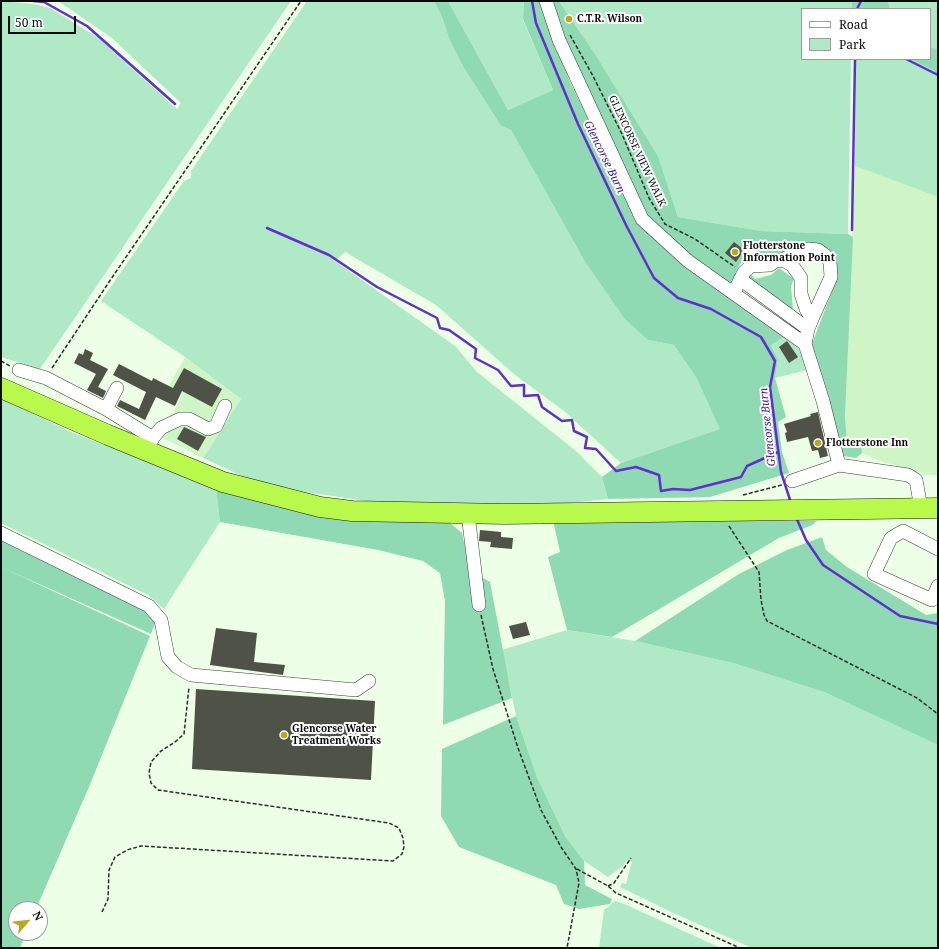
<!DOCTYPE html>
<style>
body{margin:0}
#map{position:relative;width:939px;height:949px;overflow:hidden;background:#edffe6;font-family:"Noto Serif",serif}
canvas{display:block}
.frame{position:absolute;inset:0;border:2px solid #0a0a0a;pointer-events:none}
.legend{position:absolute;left:801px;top:8px;width:130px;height:52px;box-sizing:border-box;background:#fff;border:1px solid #9d9d9d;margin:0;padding:5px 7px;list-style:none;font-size:12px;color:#0a0a0a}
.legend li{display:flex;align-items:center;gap:8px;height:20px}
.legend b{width:20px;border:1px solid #9d9d9d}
.north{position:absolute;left:8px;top:901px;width:40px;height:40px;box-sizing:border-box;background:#fff;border:1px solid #9d9d9d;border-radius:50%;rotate:62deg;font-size:11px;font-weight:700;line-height:16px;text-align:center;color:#0a0a0a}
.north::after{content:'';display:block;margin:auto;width:14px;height:18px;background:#bca620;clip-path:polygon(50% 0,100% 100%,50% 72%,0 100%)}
.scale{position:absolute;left:8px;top:16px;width:68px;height:18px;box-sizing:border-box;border:2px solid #0a0a0a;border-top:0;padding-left:5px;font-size:12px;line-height:14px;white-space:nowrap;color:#0a0a0a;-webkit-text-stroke:3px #fff;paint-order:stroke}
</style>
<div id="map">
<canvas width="939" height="949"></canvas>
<div class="frame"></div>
<ul class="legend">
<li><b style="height:5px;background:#fff"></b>Road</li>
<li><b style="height:11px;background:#b0e9c6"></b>Park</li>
</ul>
<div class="north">N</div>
<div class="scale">50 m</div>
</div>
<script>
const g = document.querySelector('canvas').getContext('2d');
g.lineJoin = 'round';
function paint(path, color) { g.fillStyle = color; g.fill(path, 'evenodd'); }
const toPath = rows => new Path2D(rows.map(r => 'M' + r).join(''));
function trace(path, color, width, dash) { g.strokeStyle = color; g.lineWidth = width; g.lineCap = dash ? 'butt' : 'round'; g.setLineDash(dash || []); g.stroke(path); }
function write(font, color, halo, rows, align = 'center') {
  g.font = font + ' "Noto Serif",serif'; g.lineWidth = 4; g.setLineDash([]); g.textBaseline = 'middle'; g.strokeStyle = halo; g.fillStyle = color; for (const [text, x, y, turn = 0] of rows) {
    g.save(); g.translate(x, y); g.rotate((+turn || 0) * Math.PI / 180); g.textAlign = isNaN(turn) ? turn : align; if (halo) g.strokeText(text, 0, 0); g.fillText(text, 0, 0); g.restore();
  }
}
paint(toPath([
 [855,166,938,197,938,476,924,474,880,461,862,453,861,445,847,442,845,416],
 [185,357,241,399,203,458,151,432,157,423,170,421,182,395,169,386]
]), '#cff5c7');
paint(toPath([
 [1,1,34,4,50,8,97,37,177,109,181,103,112,38,58,1,291,1,40,369,1,357],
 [307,1,434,1,442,17,450,41,464,68,501,126,511,130,584,260,648,340,674,345,697,379,721,429,621,463,564,411,515,375,436,305,345,252,335,261,455,346,477,372,576,451,602,477,608,499,560,504,387,504,305,492,269,484,242,476,203,458,241,399,185,357,101,301,184,181,191,178,191,171],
 [448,1,524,1,523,20,553,90,508,110],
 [559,1,852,1,852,9,802,9,802,59,851,59,848,234,761,231,678,217,658,156,597,57],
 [888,1,938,1,938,49,930,47,930,9,890,9],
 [856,59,910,59,933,70,938,75,938,197,855,166],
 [787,335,803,354,808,370,775,378,778,359,771,344],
 [1,398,73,433,216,488,220,522,164,609,148,595,1,523],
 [567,630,635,641,733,663,824,692,938,745,938,948,752,948,671,912,620,887,622,883,626,884,632,862,627,860,623,866,608,877,584,861,565,836,537,777,516,716,502,650],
 [615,901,622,903,721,948,599,948,604,910]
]), '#b0e9c6');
paint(toPath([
 [434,1,448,1,508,110,553,90,523,19,524,1,542,1,550,32,570,82,637,219,787,335,771,345,778,359,775,378,786,417,778,422,782,452,789,473,710,497,608,499,602,477,621,463,720,429,697,379,674,345,648,340,625,319,584,260,511,130,501,126,464,68,450,41,442,17],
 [550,1,559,1,597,57,658,156,678,217,761,231,848,234,853,237,845,416,847,442,856,442,861,445,862,453,856,458,843,456,811,346,835,284,835,260,829,249,820,245,788,252,766,260,759,253,753,250,749,251,737,269,731,286,690,260,646,217,577,74],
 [852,1,888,1,890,9,852,9],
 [930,47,938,49,938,75,933,70,910,59,930,59],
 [779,268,794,279,791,286,793,310,744,279,750,273,755,279,771,275],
 [216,488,335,515,450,523,462,533,470,570,490,582,512,698,443,725,445,601,440,573,423,561,378,550,220,522],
 [553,520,817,521,812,525,779,538,612,637,567,630,548,557,560,552],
 [1,534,145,606,156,621,151,634,1,567],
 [822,537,826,550,847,567,926,615,938,613,938,745,824,692,733,663,635,641,739,574,787,550],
 [1,567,150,636,89,787,36,909,16,909,16,933,26,933,20,948,1,948],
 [516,716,537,777,565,836,584,861,585,885,612,899,610,904,579,909,564,904,556,885,459,847,441,816,442,749]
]), '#8fdab2');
trace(toPath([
 [33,1,44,2,87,26,175,104],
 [532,1,536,23,578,124,626,225,654,278,678,298,711,309,761,337,775,361,770,387,781,472,791,503],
 [857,9,861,1],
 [906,59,938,75],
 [267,228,329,255,377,287,437,318,440,328,449,330,476,349,475,358,498,370,511,386,524,385,524,396,538,395,542,407,562,421,572,420,574,431,587,437,585,448,596,449,616,471,636,467,659,475,661,491,673,489,690,490,741,477,747,466,778,452],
 [852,230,855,59],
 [796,517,806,540,823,565,900,616,938,624]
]), '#612fd0', 2.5);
paint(toPath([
 [734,242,744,250,736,262,725,253],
 [787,341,798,357,789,363,779,347],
 [85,349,93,353,90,360,108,369,98,387,106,391,103,398,87,390,96,374,74,363,79,353,83,355],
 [119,364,152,381,153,378,173,388,184,368,222,389,212,407,182,391,175,406,156,397,145,420,117,406,120,400,139,409,146,392,113,375],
 [818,412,828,456,820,458,818,450,812,451,808,437,787,442,785,433,787,432,784,424,811,416,810,414],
 [184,427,206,437,198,451,177,439],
 [480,530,501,532,501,537,513,538,512,549,490,547,491,542,479,541],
 [526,622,530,635,513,639,509,626],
 [216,628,257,633,254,662,285,665,283,675,210,665],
 [196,689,375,701,371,780,192,769]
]), '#4f5246');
const minor = toPath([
 [546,1,559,40,642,219,688,261,805,344,823,401,839,465],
 [783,260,799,250,808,249,818,250,825,255,830,262,831,277,812,319],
 [740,279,808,329],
 [734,292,744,272,751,266,770,265,775,261,783,260,792,265,801,278,801,294,806,309,812,319,808,329,805,344],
 [19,370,46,378,106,409,153,438,147,450],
 [106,409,117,388],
 [153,438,161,428,180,419,189,419,208,429,216,426,225,406],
 [792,481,839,465,908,475,916,480,921,508],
 [468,514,479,605],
 [1,533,149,606,161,620,168,657,177,667,191,675,356,690,369,681],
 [938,549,903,531,891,538,874,574,932,600,938,586]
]);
const highway = toPath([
 [1,388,108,435,223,482,320,507,352,511,505,514,938,508]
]);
trace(minor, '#3d3d3d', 14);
trace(highway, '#1b1b1b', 21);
trace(toPath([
 [570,35,593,76,622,134,649,198,665,224,695,239,735,267],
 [1,361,10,366],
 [52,368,109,282,301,1],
 [743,495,782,485],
 [729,526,759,572,761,600,764,615,767,621,917,698,938,714],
 [481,615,493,669,518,748,541,810,561,847,576,869,579,883,567,948],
 [577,869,608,886,616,893,740,948],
 [608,886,614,883,631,858],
 [102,912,108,899,109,870,115,857,127,850,141,846,393,861,402,854,404,847,403,838,399,828,389,823,158,790,151,783,149,773,151,762,161,751,175,742,184,734,189,687]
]), '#2c2c2c', 1.5, [4, 2]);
trace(minor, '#fff', 13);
trace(highway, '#b9f94b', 20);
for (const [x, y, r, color] of [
 [569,19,4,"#bca620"],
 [735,252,4,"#bca620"],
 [818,443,4,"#bca620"],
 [284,735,4,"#bca620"]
]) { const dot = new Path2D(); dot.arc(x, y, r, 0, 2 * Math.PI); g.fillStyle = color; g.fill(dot); trace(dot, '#fff', 1.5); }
write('bold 10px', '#0a0a0a', '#fff', [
 ["C.T.R. Wilson",577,19],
 ["Flotterstone",743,246],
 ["Information Point",743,258],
 ["Flotterstone Inn",826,443],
 ["Glencorse Water",292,729],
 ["Treatment Works",292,741]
], 'left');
write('10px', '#0a0a0a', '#fff', [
 ["GLENCORSE VIEW WALK",637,151,65]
]);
write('italic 11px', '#42129d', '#fff', [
 ["Glencorse Burn",604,157,64],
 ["Glencorse Burn",768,427,-96]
]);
</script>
